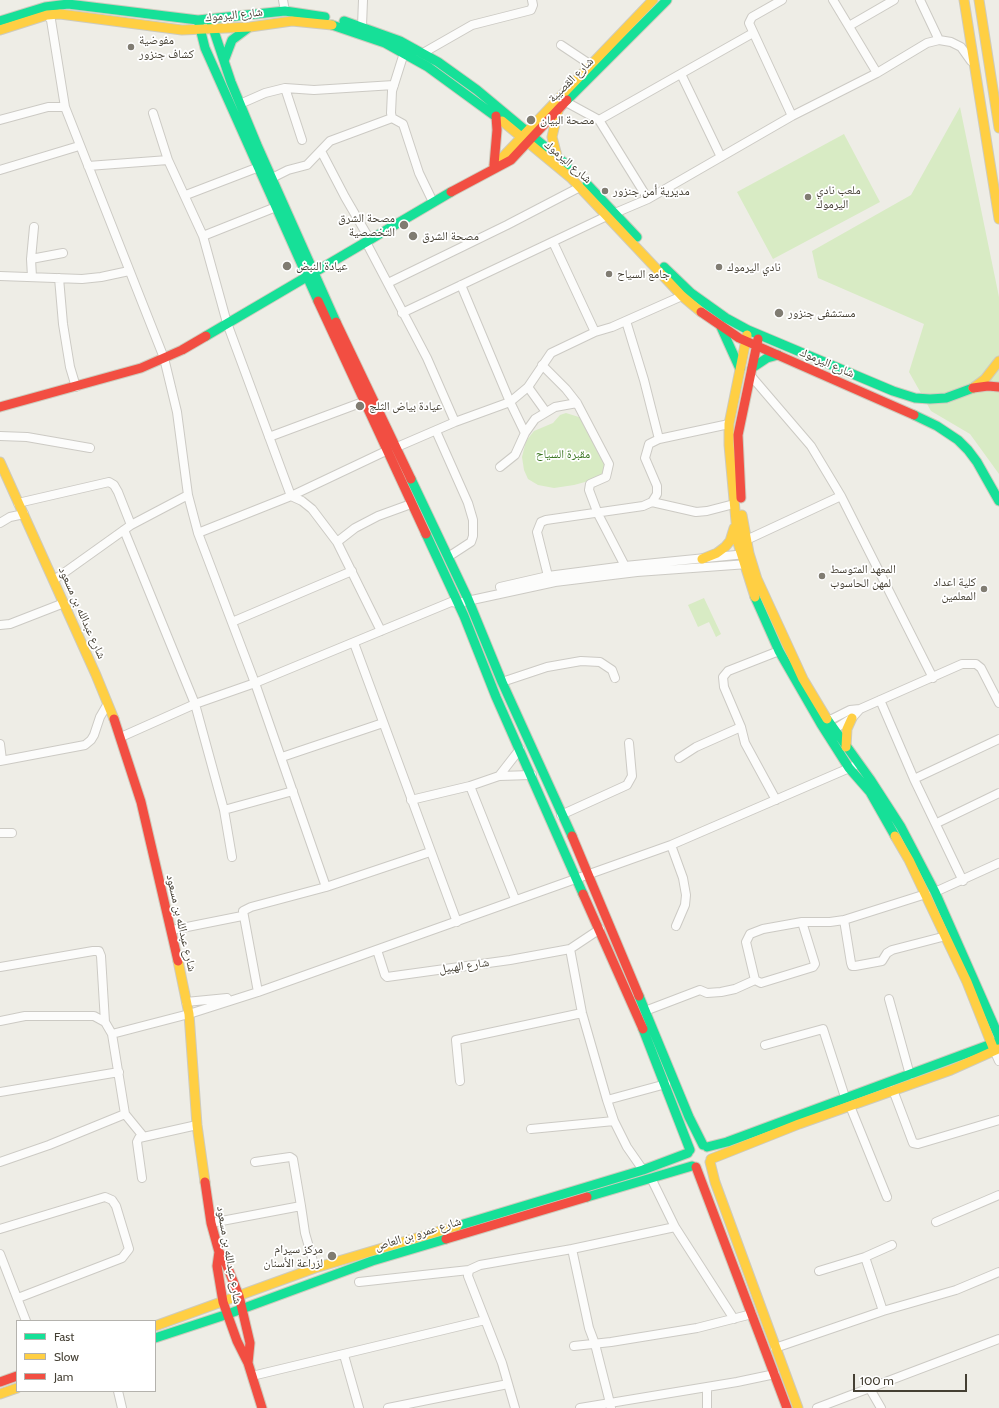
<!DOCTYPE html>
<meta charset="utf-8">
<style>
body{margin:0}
#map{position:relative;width:999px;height:1408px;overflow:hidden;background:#eeede6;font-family:Cabin,sans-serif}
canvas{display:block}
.legend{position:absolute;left:16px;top:1320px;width:140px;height:72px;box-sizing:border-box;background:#fff;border:1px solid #b4b2ad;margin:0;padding:5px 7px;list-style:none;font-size:12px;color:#443f33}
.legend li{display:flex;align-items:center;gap:8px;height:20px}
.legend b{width:20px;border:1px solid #b4b2ad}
.scale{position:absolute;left:853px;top:1374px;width:114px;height:18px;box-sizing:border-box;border:2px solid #443f33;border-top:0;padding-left:5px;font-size:12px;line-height:14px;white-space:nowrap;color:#443f33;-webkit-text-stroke:3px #fff;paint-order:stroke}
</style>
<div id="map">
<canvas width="999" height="1408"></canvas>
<ul class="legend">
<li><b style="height:5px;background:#16e098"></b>Fast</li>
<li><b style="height:5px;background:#ffcf43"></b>Slow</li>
<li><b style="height:5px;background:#f24e42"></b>Jam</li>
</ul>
<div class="scale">100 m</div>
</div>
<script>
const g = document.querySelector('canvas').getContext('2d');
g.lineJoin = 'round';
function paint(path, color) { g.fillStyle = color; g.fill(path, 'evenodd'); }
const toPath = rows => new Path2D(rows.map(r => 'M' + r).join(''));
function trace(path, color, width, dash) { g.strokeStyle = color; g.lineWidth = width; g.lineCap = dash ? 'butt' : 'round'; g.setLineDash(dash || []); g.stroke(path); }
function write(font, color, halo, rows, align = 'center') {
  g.font = font + ' Cabin,"Noto Naskh Arabic",sans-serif'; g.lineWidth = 3.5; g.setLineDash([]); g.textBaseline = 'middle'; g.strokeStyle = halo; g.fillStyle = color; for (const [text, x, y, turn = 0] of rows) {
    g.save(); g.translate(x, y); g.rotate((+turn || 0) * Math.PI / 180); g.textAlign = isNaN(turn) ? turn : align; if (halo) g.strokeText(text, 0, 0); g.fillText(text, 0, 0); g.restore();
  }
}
paint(toPath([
 [960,107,999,297,999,474,970,434,931,411,909,372,924,324,818,278,812,251,911,195],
 [844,134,880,202,773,259,737,192],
 [566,413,582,418,606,460,607,476,574,485,554,488,538,485,528,479,524,470,522,457,526,441,534,431,553,423,560,415],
 [704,598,721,634,716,637,709,622,698,627,688,605]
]), '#d8ebc4');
const street = toPath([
 [283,0,285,11],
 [782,0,752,17,749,23,792,116],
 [833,0,877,73],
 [920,0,939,40],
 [47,15,51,20,65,107,164,358,177,412,188,495,198,533,255,683,326,887],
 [362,26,363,0],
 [849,26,894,0],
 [561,45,591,65],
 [404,53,392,91,391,113,392,118,403,124,419,173,433,202],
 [423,53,472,25,531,10,533,5,532,0],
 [681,74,721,157],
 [285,88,302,140],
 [566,102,599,120,648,199],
 [240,104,265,93,285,88,314,90,394,85],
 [153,113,168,160,203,236,227,323,291,496,302,501,312,509,337,542,381,631],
 [0,120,48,107,65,107],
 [599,120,753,33],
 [321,151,345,197,370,240],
 [88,166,168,160],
 [0,170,79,146],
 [272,178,288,170,307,165,330,141,392,118],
 [186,195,259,167],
 [615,213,648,199,792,116,877,73,927,43,939,40,951,42,961,47,971,61],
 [203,236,276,207],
 [366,242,427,358,455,422],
 [553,242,595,332],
 [31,259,63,253],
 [0,276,82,279,101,277,129,271],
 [32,277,31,259,34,227],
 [59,278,63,324,70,367,76,387],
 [388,283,507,225,580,187],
 [461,285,510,402,525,433,515,455,500,467],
 [402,313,607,216],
 [626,321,644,380,659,439],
 [542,365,566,389,577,403,609,464,606,477,590,484,589,490,598,514,625,566],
 [751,376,811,446,841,496,933,678],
 [528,387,546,412],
 [436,431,468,503,473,520,473,536,471,542,448,557],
 [525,433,535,419,555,407,577,403],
 [0,436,27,437,90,448],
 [269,437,363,402],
 [397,447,455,422,510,402,528,387,551,353,595,332,612,327,682,296],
 [652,502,696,512,707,511,734,504],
 [18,503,109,482,114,485,118,492,131,525],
 [0,523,10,517,24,514],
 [124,530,195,704,224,810,232,857],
 [198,533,291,496,386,451],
 [337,542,355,528,378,516,411,504],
 [742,542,841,496],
 [548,576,537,532,541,522,546,520,643,506,652,502,657,494,657,486,645,458,649,444,659,439,729,424],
 [54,580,131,525,188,495],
 [500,587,548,576,625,566,746,554],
 [232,622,352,571],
 [0,625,10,624,64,603],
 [354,643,457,922],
 [502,682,547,667,581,661,600,662,612,670,615,678],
 [880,700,914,779,963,881],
 [824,723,850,710,860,709],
 [830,732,852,718,860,709,962,664,976,664,981,668,999,703],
 [121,737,195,704,255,683,451,602,458,603,555,582,637,572,748,564],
 [0,744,2,760],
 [282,757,383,723],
 [679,758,696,747,741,727],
 [0,761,85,745,91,740,94,735,100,717,107,705],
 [499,776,520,749],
 [914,779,999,739],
 [470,786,515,899],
 [411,800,470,786,499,776,532,775],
 [776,800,745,743,741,727,724,687,723,677,728,671,779,651],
 [224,810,293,791],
 [561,815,627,785,632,776,629,743],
 [937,823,999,793],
 [0,833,12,833],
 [671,845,683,878,686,895,685,905,676,926],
 [935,892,999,863],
 [844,920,851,963,852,966,855,966,882,961,887,953,892,950,946,936],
 [600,929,570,949,582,1013,607,1100,614,1121,627,1147,643,1170],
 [172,930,242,916],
 [377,950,385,975,387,977,510,960,570,949],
 [0,967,93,951,99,951,101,956,105,1022],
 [755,980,746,942,750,934,763,929,802,922,830,922,844,920,926,894],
 [258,992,243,911,251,907,326,887,430,852],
 [889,999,910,1075],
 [186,1002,227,998],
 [645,1011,700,990,707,993,721,992,735,989,755,980,761,983,813,967,815,964,802,922],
 [0,1021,25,1016,94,1016,105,1022,112,1034],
 [765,1045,823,1029,845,1097],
 [994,1050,999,1061],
 [460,1081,456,1040,582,1013],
 [893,1090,913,1143,918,1144,999,1120],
 [0,1092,119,1072],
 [607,1100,666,1084],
 [850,1106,887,1197],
 [531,1129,614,1121],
 [143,1136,125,1114,112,1034,189,1014,258,992,671,845,854,766],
 [0,1162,49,1145,125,1114],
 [255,1162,290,1157,293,1159,301,1206],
 [142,1178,137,1142,139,1138,197,1125],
 [651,1178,675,1227,734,1319],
 [936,1222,999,1195],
 [211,1223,301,1206,305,1233,315,1268],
 [0,1229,105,1197,112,1200,116,1206,129,1249,122,1258,18,1298],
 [572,1249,589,1328,595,1344,611,1407],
 [0,1254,26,1321],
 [865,1257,883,1311],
 [469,1270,468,1276,502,1363,515,1408],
 [819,1271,865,1257,892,1245],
 [359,1282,469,1270,480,1265,572,1249,675,1227],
 [574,1346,611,1342,697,1328,752,1314],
 [775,1348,883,1311,956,1290,999,1272],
 [344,1355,359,1408],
 [252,1376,485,1320],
 [707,1387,707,1408],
 [870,1389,881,1408],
 [118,1391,122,1408],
 [388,1408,508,1384],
 [580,1408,737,1382,775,1374],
 [817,1408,999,1339]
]);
const fast = toPath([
 [210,19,231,82,257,145,336,322],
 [198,20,205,48,318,301],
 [0,21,45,7,68,4,198,20,285,11,325,17],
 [344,21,400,41,438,62,477,90,567,165],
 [332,25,385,43,428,67,502,121],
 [224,61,232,40,248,28],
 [567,100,667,0],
 [587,184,637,237],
 [664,267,691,293,726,318,748,330,893,391,915,398,930,399,946,398,973,388],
 [721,327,740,369],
 [206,336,451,192],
 [752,368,767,358,778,355],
 [914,415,937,426,958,440,968,450,977,462,999,501],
 [411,479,468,599,502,682,572,836],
 [426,534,464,616,496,697,583,894],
 [755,597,779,651,821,724,849,768,870,792,895,836],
 [827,719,870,779,901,827,935,892,999,1037],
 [639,996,689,1117,703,1145],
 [643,1029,690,1150],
 [707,1147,727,1142,997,1042],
 [587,1197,692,1166],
 [457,1226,643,1170,688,1153],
 [155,1338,228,1314,372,1261,446,1239]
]);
const slow = toPath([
 [964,0,999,219],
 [979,0,999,128],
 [0,30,47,15,60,14,182,30,250,27,292,21,332,25],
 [502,121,571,178,682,296,701,312],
 [557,156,552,137,558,111],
 [494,166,653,0],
 [747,335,729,424,729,445,738,543,755,597],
 [973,388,985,379,999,361],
 [0,462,96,675,114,719],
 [742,515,749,553,757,579,803,679,827,719],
 [702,559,717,553,725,547,730,541,734,528],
 [846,747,847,729,852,718],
 [895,836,909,860,967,982,994,1050],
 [178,961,189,1014,197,1125,205,1182],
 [711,1159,799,1124,951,1070,998,1049],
 [710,1162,715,1182,798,1408],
 [155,1326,315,1268,457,1226],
 [0,1394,17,1388]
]);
const jam = toPath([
 [494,165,497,130,496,116],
 [451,192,511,160,567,100],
 [318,301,426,534],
 [701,312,739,338,914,415],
 [336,322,411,479],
 [973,388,988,386,999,387],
 [0,407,141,368,182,350,206,336],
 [741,498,738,435,758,339],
 [114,719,141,802,178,961],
 [572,836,639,996],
 [583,894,643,1029],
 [696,1167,787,1408],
 [205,1182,211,1223,219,1252,217,1266,223,1302,237,1341,248,1363,262,1408],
 [446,1239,587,1197],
 [219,1252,225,1261,239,1296,250,1343,248,1363],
 [0,1382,17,1376]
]);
trace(street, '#cccac4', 10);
trace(fast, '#cecbbd', 11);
trace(slow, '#cecbbd', 11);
trace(jam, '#cecbbd', 11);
trace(street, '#fcfcfb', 8);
trace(fast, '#16e098', 9);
trace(slow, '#ffcf43', 9);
trace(jam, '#f24e42', 9);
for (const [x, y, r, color] of [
 [131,47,4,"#807c72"],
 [531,120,5,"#807c72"],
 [605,191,4,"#807c72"],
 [808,197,4,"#807c72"],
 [404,225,5,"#807c72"],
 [413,236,5,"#807c72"],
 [287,266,5,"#807c72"],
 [719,267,4,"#807c72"],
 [609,274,4,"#807c72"],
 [779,313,5,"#807c72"],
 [360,406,5,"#807c72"],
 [822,576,4,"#807c72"],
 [984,589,4,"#807c72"],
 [332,1256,5,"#807c72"]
]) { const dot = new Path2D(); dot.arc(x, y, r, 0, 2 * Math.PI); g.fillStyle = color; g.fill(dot); trace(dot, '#fff', 1.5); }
write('12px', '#443f33', '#fff', [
 ["شارع اليرموك",234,15,-6],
 ["شارع القصيبة",571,80,-45],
 ["شارع اليرموك",568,162,41],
 ["شارع اليرموك",827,363,23],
 ["شارع عبدالله بن مسعود",82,613,66],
 ["شارع عبدالله بن مسعود",181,923,77],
 ["شارع الهبيل",464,966,-8],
 ["شارع عمرو بن العاص",418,1234,-17],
 ["شارع عبدالله بن مسعود",229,1255,80]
]);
write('12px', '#443f33', '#fff', [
 ["مفوضية",139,40],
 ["كشاف جنزور",139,54],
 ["مصحة البيان",540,120],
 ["ملعب نادي",816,190],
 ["اليرموك",816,204],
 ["مديرية أمن جنزور",613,191],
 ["مصحة الشرق",395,218,"right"],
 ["التخصصية",395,232,"right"],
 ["مصحة الشرق",422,236],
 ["عيادة النبض",296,266],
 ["نادي اليرموك",727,267],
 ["جامع السياح",617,274],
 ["مستشفى جنزور",788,313],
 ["عيادة بياض الثلج",369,406],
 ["المعهد المتوسط",830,569],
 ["لمهن الحاسوب",830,583],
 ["كلية اعداد",976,582,"right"],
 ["المعلمين",976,596,"right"],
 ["مركز سيرام",323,1249,"right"],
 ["لزراعة الأسنان",323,1263,"right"]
], 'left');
write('12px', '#3d7724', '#fff', [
 ["مقبرة السياح",563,454]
]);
</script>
